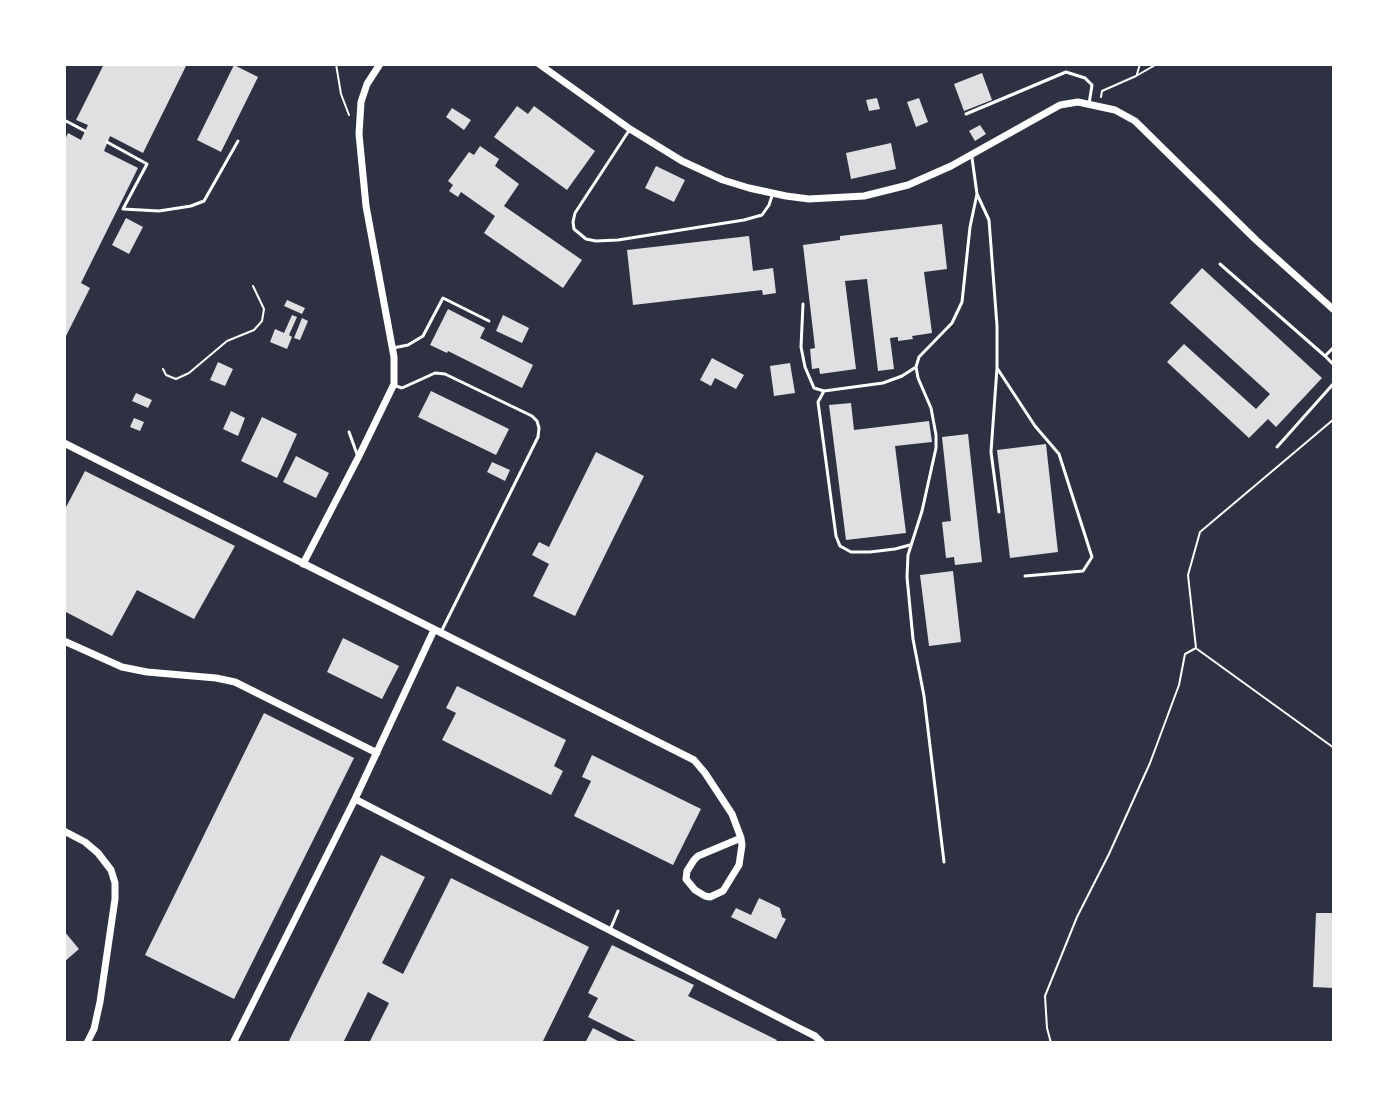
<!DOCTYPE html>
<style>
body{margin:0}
#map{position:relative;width:1398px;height:1107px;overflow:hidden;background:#2d3142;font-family:Georgia,serif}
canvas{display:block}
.frame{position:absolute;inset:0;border:66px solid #fff;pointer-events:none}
</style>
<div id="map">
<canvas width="1398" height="1107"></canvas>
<div class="frame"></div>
</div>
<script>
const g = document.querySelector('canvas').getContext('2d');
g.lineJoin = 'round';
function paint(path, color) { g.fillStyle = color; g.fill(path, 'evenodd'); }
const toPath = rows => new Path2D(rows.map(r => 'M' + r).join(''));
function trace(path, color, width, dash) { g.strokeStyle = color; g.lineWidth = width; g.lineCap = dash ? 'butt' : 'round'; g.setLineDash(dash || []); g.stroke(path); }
paint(toPath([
 [104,64,187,64,143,153,110,136,104,151,138,168,81,283,90,288,64,340,64,142,68,133,81,140,88,125,76,120],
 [234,65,258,77,221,152,197,140],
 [982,73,992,100,964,111,954,84],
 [877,98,880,109,869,111,866,100],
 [919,98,928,122,916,127,907,102],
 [517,106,528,114,534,106,595,151,567,190,494,137],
 [452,108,471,120,464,130,446,117],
 [980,125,986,134,975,141,969,131],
 [891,143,896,169,851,179,846,153],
 [480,146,499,159,495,166,519,184,504,206,582,260,563,288,484,233,495,216,461,192,458,197,449,191,453,185,448,181,469,152,474,155],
 [656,166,685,180,674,202,645,188],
 [126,218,143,227,129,254,112,245],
 [942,224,947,269,924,272,932,333,912,336,913,339,898,341,898,337,890,338,894,369,878,371,867,279,845,281,856,369,820,374,819,368,812,369,810,349,815,348,803,245,840,240,840,236],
 [749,236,753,271,773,268,776,293,763,295,762,290,633,305,627,250],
 [1202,268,1322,378,1276,427,1268,419,1249,438,1167,362,1184,344,1256,409,1270,394,1170,303],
 [287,300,305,308,302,314,284,306],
 [448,309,485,328,480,338,533,365,522,388,448,351,447,353,430,345],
 [292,315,297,317,289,335,292,337,287,349,270,342,275,329,284,333],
 [503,315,529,328,522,343,496,331],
 [302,318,308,321,300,340,294,338],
 [712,358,744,375,736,389,715,378,711,386,700,380],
 [218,362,233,369,225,386,210,380],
 [790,363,795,393,774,396,770,366],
 [431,391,509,429,496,455,418,417],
 [136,393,152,400,148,408,132,401],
 [851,403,854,430,929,421,932,442,895,446,906,533,846,540,829,405],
 [231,411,245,418,238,436,223,429],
 [262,417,297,434,277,478,241,461],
 [134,418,144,422,140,431,130,427],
 [968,434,982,562,955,565,954,557,946,558,942,522,951,521,942,437],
 [1046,444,1058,552,1010,558,997,450],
 [596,452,644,476,575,616,533,596,549,564,532,555,539,542,549,547],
 [296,456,329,473,316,498,283,482],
 [492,462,510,470,505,481,487,472],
 [85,471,235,546,194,619,137,590,112,636,64,611,64,511],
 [953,571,961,642,929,646,920,575],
 [343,638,399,666,382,699,327,672],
 [457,686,566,740,554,766,563,771,551,795,442,740,456,713,446,708],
 [264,713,354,758,234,999,145,955],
 [592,755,701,809,673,865,574,816,591,781,582,777],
 [381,855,425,877,382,963,403,974,451,878,589,947,542,1043,369,1043,389,1003,368,992,343,1043,288,1043],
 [759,898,780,908,782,917,786,919,776,939,731,917,736,908,751,915],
 [1316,913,1334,913,1334,988,1313,987],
 [64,931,79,949,64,962],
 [612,945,694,985,688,996,777,1040,775,1043,640,1043,588,1017,598,998,588,993],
 [593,1028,622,1043,585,1043]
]), '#e0e0e3');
trace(toPath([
 [336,64,341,94,349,115],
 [1137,74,1140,64],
 [1101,97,1102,91,1136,76,1157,64],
 [163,369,166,375,176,379,189,373,227,341,254,330,262,321,264,309,253,286],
 [1197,649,1334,748],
 [1051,1043,1047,1028,1045,996,1077,917,1109,854,1150,763,1179,685,1185,654,1196,648,1188,575,1200,532,1334,419]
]), '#fff', 2);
trace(toPath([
 [966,114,1066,72,1085,78,1092,85,1089,104],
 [66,121,85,131],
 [630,129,575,213,573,222,574,229,586,239,596,241,618,240,744,220,762,215,769,205,772,196],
 [107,142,147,164,123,209,159,211,191,206,204,201,238,141],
 [972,158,977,194,989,220,997,326,997,368,991,452,999,512],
 [1220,264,1325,356],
 [803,304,801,347,805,367,814,388,824,391,883,383,902,376,916,367],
 [1334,347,1325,356,1334,365],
 [393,348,408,345,423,336,443,298,489,321],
 [997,368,1035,426,1059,454,1092,557,1083,571,1025,576],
 [396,386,402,388,435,373,445,374,532,416,537,421,539,428,538,437,442,630],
 [824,391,818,402,836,536,840,546,851,552,870,552,895,549,910,545],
 [349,432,357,454],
 [1277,447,1334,383],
 [944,862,924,696,913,639,907,577,908,555,922,511,936,448,936,435,931,408,918,378,916,367,919,357,952,323,962,302,970,227,977,194],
 [610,930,618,911]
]), '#fff', 3);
trace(toPath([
 [539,64,630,129,682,161,723,180,749,188,786,196,809,199,864,196,908,185,951,166,1060,105,1078,102,1115,110,1135,121,1256,240,1334,310],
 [64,443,694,760,705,773,732,814,741,838,742,845,739,865,723,891,710,897,705,896,695,890,686,879,687,871,694,860,698,856,741,838],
 [303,564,358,458,394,384,394,357,366,206,359,134,361,102,367,84,380,64],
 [64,641,122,667,147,672,216,678,235,682,377,753],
 [355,799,799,1028,815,1036,822,1043],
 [64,831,85,842,98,853,111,870,115,883,115,899,100,1002,94,1029,87,1043],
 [233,1043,355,799,434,630]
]), '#fff', 7);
</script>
